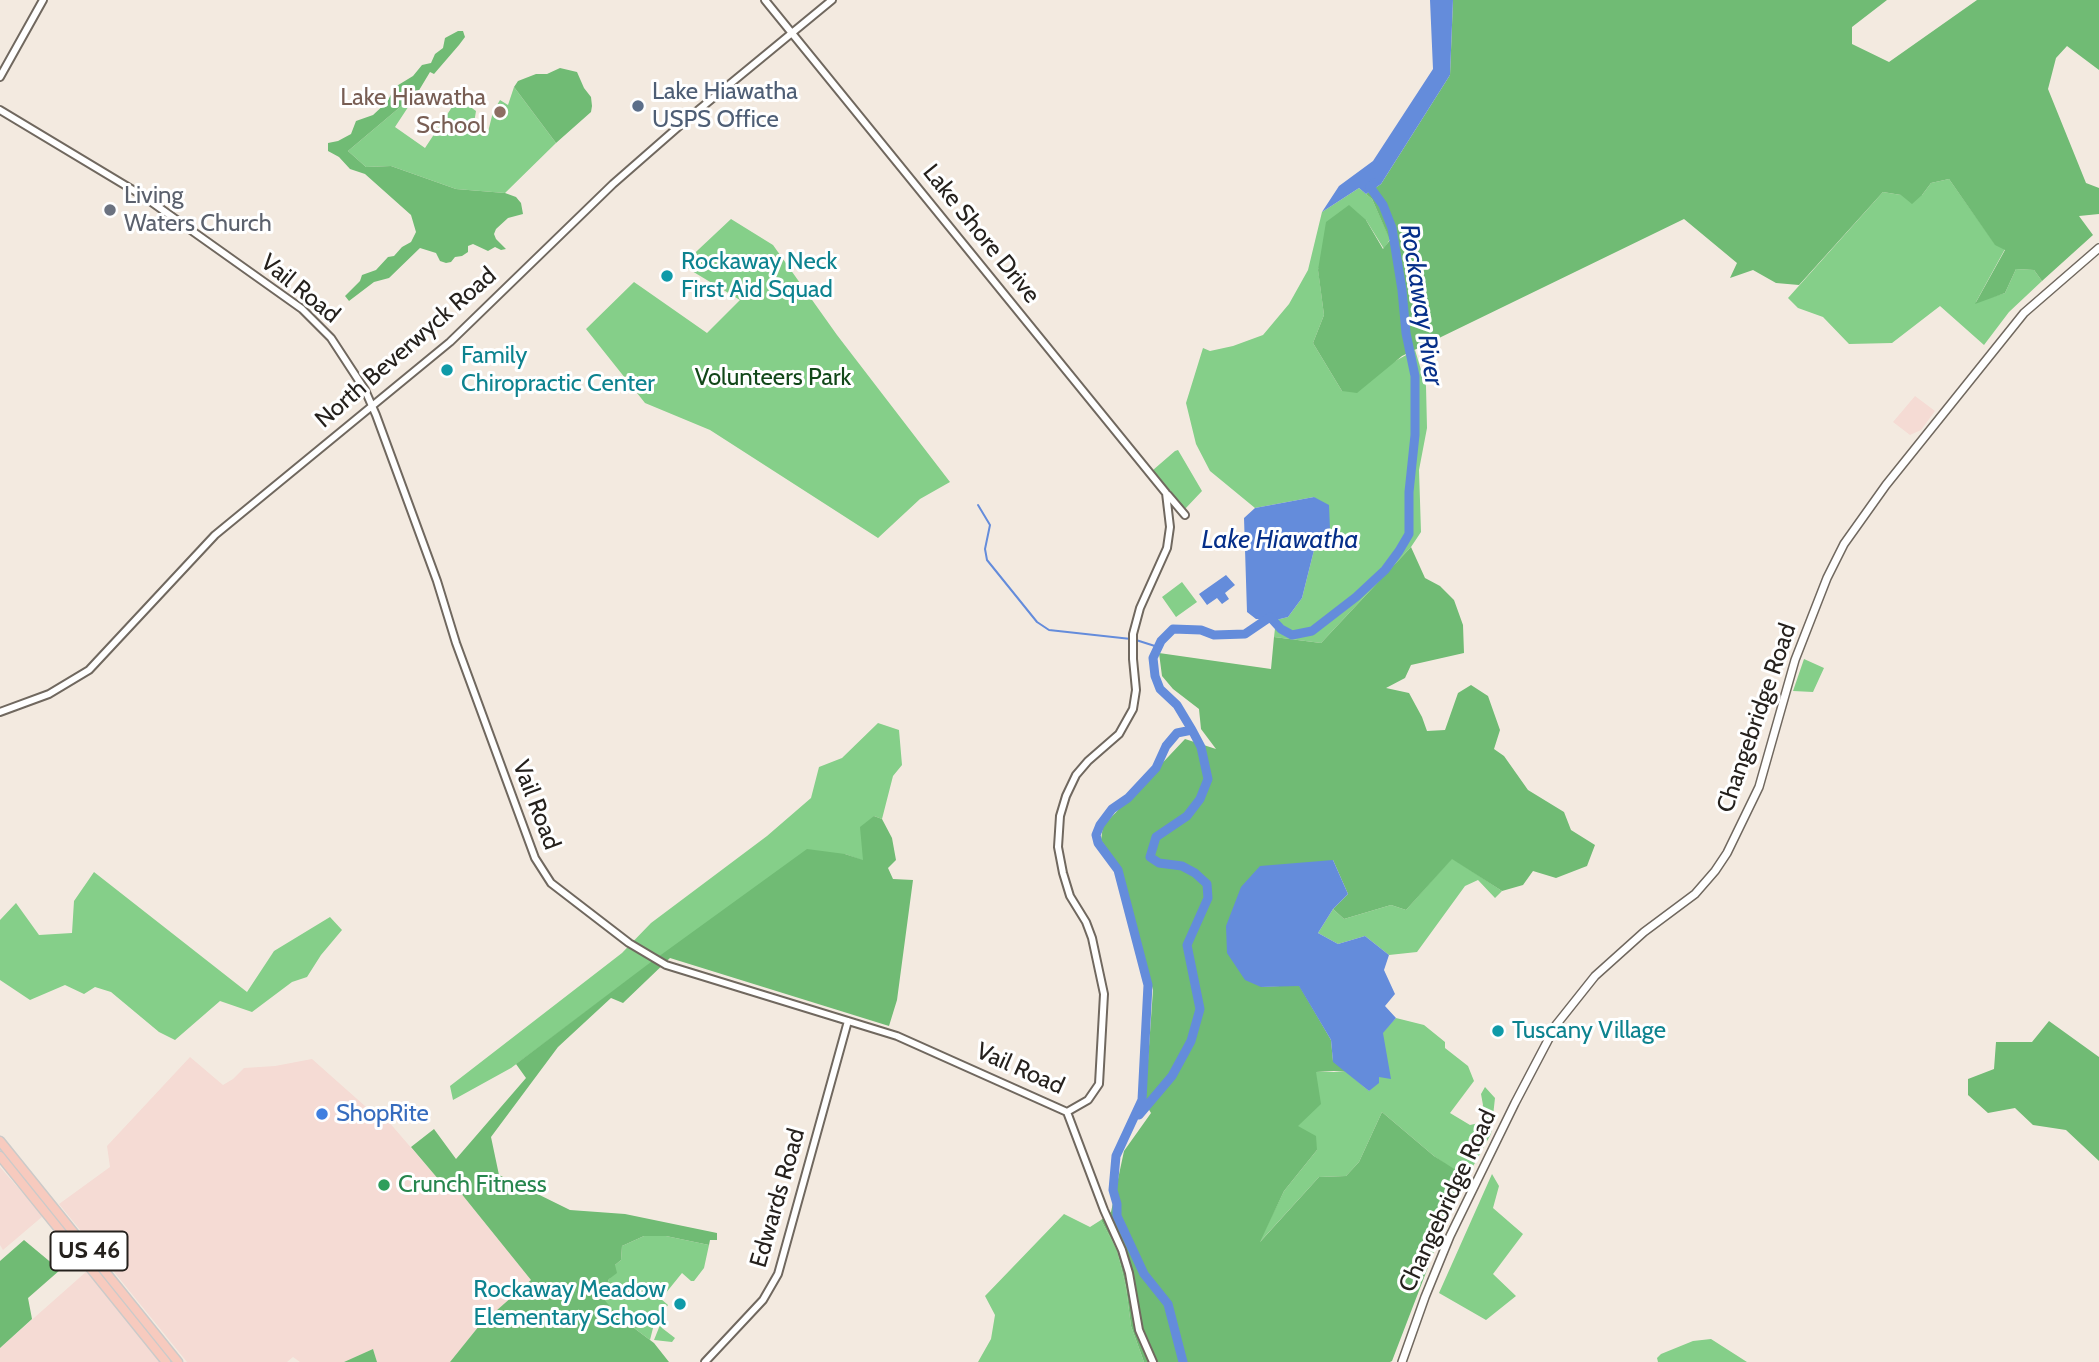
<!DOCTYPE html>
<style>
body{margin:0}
canvas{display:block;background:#f3eae0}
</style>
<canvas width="2099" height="1362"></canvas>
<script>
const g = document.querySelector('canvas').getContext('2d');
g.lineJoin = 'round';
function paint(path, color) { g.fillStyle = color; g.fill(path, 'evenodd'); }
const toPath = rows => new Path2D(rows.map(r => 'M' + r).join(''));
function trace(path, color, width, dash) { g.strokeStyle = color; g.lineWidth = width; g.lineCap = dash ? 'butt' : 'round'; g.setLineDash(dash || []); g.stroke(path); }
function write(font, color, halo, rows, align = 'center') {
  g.font = font + ' Cabin,sans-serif'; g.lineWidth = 6; g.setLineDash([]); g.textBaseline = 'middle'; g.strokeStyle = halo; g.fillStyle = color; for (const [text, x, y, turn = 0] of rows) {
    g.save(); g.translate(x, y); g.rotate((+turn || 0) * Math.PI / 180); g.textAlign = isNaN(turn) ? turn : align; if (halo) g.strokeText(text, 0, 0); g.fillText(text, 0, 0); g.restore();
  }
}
paint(toPath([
 [1915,396,1935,411,1921,430,1910,435,1893,422],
 [190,1057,223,1085,233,1079,244,1068,275,1066,312,1059,383,1122,388,1121,439,1180,456,1187,531,1280,479,1326,450,1362,377,1362,373,1349,344,1362,300,1362,293,1357,287,1362,187,1362,59,1204,110,1167,107,1146],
 [0,1167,43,1216,3,1250,0,1245],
 [87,1271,160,1362,0,1362,0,1348]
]), '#f5dbd4');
paint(toPath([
 [514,87,556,143,505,193,456,189,391,166,366,167,348,151,418,92,395,127,425,148,458,98,476,111,473,129,488,132,493,112,500,100,508,105],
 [1949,179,1995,244,2005,249,1976,302,2005,293,2016,269,2034,270,2042,281,2009,312,1984,345,1940,306,1892,343,1849,344,1823,317,1798,308,1788,298,1883,192,1901,195,1922,195,1931,183],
 [1359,188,1372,199,1390,239,1384,249,1366,220,1318,269,1324,315,1313,343,1342,391,1415,350,1426,386,1427,428,1419,470,1421,532,1411,547,1321,643,1274,637,1276,620,1288,617,1302,598,1314,550,1329,529,1314,497,1255,508,1210,471,1196,444,1186,403,1203,348,1210,351,1233,346,1263,335,1289,304,1308,270,1322,212],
 [731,219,773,245,837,335,950,482,920,499,878,538,710,430,645,403,586,329,634,282,707,333,740,300,682,265],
 [1178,450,1202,491,1185,509,1153,470,1175,451],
 [1182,582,1197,602,1176,617,1162,597],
 [1804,659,1824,668,1813,692,1793,691],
 [878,723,899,730,902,765,893,776,882,819,874,816,864,861,845,854,662,955,511,1068,453,1100,450,1086,622,953,651,923,767,836,811,798,819,767,842,758],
 [1452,858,1502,891,1495,898,1478,880,1465,886,1417,952,1389,955,1365,936,1338,944,1318,933,1333,909,1344,919,1391,905,1406,910],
 [94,872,247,992,274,951,330,917,342,930,321,955,307,977,292,982,252,1012,220,1001,175,1040,159,1032,111,992,95,987,84,994,65,985,30,1000,0,980,0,920,16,903,39,935,72,933,74,901],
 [1396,1018,1424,1025,1445,1042,1445,1048,1468,1066,1474,1081,1450,1113,1470,1125,1479,1123,1483,1105,1481,1094,1485,1087,1495,1098,1491,1134,1466,1179,1434,1156,1382,1112,1359,1162,1346,1176,1319,1177,1258,1244,1284,1191,1317,1150,1297,1126,1315,1072,1347,1072,1369,1091,1379,1077,1383,1032],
 [1492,1174,1499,1186,1493,1208,1523,1234,1493,1274,1516,1296,1486,1320,1439,1293],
 [1064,1214,1090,1227,1101,1220,1117,1250,1126,1287,1131,1326,1144,1362,978,1362,991,1339,995,1315,985,1296],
 [644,1236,666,1236,709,1245,704,1268,694,1281,691,1281,682,1273,661,1299,668,1305,654,1324,650,1340,618,1316,601,1298,615,1265,621,1260,622,1246],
 [662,1320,665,1323,662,1328,675,1338,672,1342,654,1340],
 [1711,1339,1747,1362,1658,1362,1657,1358,1661,1354,1693,1341]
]), '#85cf89');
paint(toPath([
 [1453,0,1887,0,1852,27,1852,44,1889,62,1977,0,2099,0,2099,70,2067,46,2056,58,2048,89,2086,183,2099,188,2099,214,2079,216,2093,235,2042,281,2034,270,2016,269,2005,293,1975,304,2005,250,1995,245,1949,179,1931,183,1922,195,1912,204,1901,195,1883,192,1799,285,1776,283,1753,270,1730,278,1737,263,1684,219,1402,356,1357,393,1342,391,1313,343,1324,315,1318,270,1326,222,1349,205,1366,220,1383,249,1390,240,1372,199,1366,194,1381,184,1450,75],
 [458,31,463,31,465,37,459,45,434,74,430,72,418,92,348,151,366,167,391,166,456,189,505,193,516,197,521,203,523,214,508,218,496,229,494,234,496,239,506,249,501,250,495,247,488,251,473,244,468,246,468,252,462,256,455,257,451,262,446,263,440,261,436,253,420,248,389,278,374,282,349,301,345,296,360,281,362,275,376,270,388,257,394,256,402,247,411,242,416,232,411,215,365,174,350,169,339,157,328,151,328,143,338,141,351,134,356,121,373,115,387,102,395,87,413,76,422,65,431,63,435,54,443,48,445,38],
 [560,68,577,72,584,88,591,97,592,106,591,112,556,143,514,87,518,81,536,74,547,74],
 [1411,547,1425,578,1440,586,1454,600,1463,625,1464,653,1411,665,1405,678,1386,688,1409,693,1422,717,1427,731,1445,730,1458,693,1471,685,1488,696,1500,730,1494,749,1504,756,1528,790,1564,812,1571,830,1595,845,1587,866,1556,878,1533,871,1523,885,1502,891,1452,859,1406,910,1391,905,1344,919,1333,909,1348,894,1333,860,1261,987,1299,985,1331,1040,1333,1061,1347,1072,1334,1071,1316,1072,1321,1104,1298,1126,1316,1136,1317,1150,1284,1191,1260,1242,1319,1177,1346,1176,1359,1162,1382,1112,1434,1156,1462,1174,1445,1223,1392,1361,1390,1362,1144,1362,1131,1326,1126,1287,1117,1250,1101,1220,1111,1212,1124,1151,1151,1113,1145,1103,1153,990,1121,870,1101,840,1103,826,1185,739,1216,749,1201,729,1199,709,1173,689,1162,676,1159,653,1271,669,1274,637,1321,643],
 [874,816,882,819,892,838,896,860,888,868,893,879,913,880,897,1000,889,1026,670,958,623,1003,611,998,558,1047,491,1137,499,1175,570,1210,625,1214,717,1233,717,1240,710,1240,709,1245,666,1236,644,1236,622,1246,621,1260,615,1265,617,1273,609,1279,602,1297,618,1316,654,1343,669,1362,450,1362,479,1326,531,1280,456,1187,439,1180,411,1147,434,1129,456,1159,526,1078,516,1064,647,965,807,849,845,854,863,860,860,827],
 [2049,1021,2099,1057,2099,1161,2066,1130,2033,1125,2015,1108,1988,1113,1968,1095,1968,1079,1994,1069,1996,1042,2032,1042],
 [24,1240,60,1270,28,1298,32,1319,0,1348,0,1261],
 [373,1349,377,1362,344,1362]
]), '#70bb74');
paint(toPath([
 [1430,0,1453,0,1450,75,1381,184,1366,194,1359,188,1322,212,1339,186,1373,161,1433,69],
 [1314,497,1329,505,1330,529,1314,550,1302,598,1288,617,1276,620,1256,619,1247,612,1244,518,1255,508],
 [1226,575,1235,585,1225,593,1229,599,1222,604,1217,598,1207,605,1199,594],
 [1333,860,1348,894,1333,909,1318,933,1338,944,1365,936,1389,955,1384,970,1395,994,1385,1006,1396,1018,1383,1033,1391,1079,1379,1077,1379,1083,1369,1091,1333,1062,1331,1040,1299,986,1261,987,1245,980,1227,953,1226,926,1241,887,1260,866]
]), '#648cdb');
trace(toPath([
 [978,505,990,525,985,549,987,560,1037,622,1049,630,1131,639],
 [1136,640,1158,647]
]), '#648cdb', 2);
trace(toPath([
 [1139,1115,1172,1076,1191,1041,1200,1009,1187,945,1208,898,1207,884,1195,873,1182,866,1159,863,1150,857,1156,837,1187,816,1200,799,1208,779,1201,747,1192,730],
 [1183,1362,1168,1304,1144,1274,1117,1216,1117,1204,1113,1190,1116,1156,1142,1100,1148,985,1118,870,1098,843,1096,835,1100,825,1112,809,1128,798,1156,768,1166,746,1177,733,1192,730,1177,705,1160,689,1155,676,1153,658,1161,641,1173,629,1201,630,1214,635,1245,634,1270,617,1281,629,1292,635,1312,631,1356,597,1385,570,1399,551,1409,534,1409,492,1415,435,1415,376,1406,333,1402,290,1392,228,1383,205,1370,187,1374,183]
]), '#648cdb', 9);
const tertiary = toPath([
 [765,0,1166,493,1170,527,1167,548,1140,608,1133,634,1133,659,1136,690,1133,709,1119,734,1088,761,1076,775,1066,796,1060,816,1058,847,1063,873,1070,896,1086,922,1092,938,1104,994,1099,1084,1088,1100,1067,1112],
 [0,77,43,0],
 [0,110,143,196,302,309,331,338,365,390,376,415,437,581,456,643,535,858,551,883,629,943,666,965,897,1036,1067,1112,1104,1210,1122,1250,1129,1273,1139,1330,1153,1362],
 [1168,495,1185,515],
 [0,712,49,694,89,670,215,535,450,342,613,184,685,121,832,0],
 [705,1362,763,1300,778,1274,848,1021]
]);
const secondary = toPath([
 [1402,1362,1425,1297,1450,1236,1515,1103,1556,1025,1595,976,1644,932,1695,894,1715,871,1727,853,1759,787,1795,660,1827,578,1844,544,1886,485,2024,313,2099,248]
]);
const trunk = toPath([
 [0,1141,178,1362],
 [0,1156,166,1362]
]);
trace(tertiary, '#70685f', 10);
trace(secondary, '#70685f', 10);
trace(trunk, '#cbcac9', 11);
trace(tertiary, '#fff', 6);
trace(secondary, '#fff', 7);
trace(trunk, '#f7cabe', 8);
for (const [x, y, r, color] of [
 [638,106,7,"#5c6f8a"],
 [500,112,7,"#8d6e63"],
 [110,210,7,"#6b7280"],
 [667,276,7,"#0f9aa8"],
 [447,370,7,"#0f9aa8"],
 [1498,1031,7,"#0f9aa8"],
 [322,1114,7,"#3f7fe0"],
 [384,1185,7,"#2e9e5b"],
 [680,1304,7,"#0f9aa8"]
]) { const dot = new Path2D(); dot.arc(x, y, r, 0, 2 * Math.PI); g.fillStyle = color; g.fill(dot); trace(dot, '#fff', 2.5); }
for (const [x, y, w] of [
 [89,1251,77]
]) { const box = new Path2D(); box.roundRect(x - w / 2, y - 19.5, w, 39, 5); g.fillStyle = '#fff'; g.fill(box); trace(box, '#25211d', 2); }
write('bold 23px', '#25211d', null, [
 ["US 46",89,1251]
]);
write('24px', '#4e5e75', '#fff', [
 ["Lake Hiawatha",652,92],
 ["USPS Office",652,120]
], 'left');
write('24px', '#785e54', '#fff', [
 ["Lake Hiawatha",486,98],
 ["School",486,126]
], 'right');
write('24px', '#5b616d', '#fff', [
 ["Living",124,196],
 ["Waters Church",124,224]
], 'left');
write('24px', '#25211d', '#fff', [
 ["Lake Shore Drive",981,234,51],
 ["Vail Road",300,289,39],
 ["North Beverwyck Road",406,348,-41],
 ["Changebridge Road",1757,718,-71],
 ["Vail Road",536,805,69],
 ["Vail Road",1020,1069,24],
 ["Edwards Road",778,1198,-74],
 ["Changebridge Road",1448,1201,-65]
]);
write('24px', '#0d838f', '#fff', [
 ["Rockaway Neck",681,262],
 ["First Aid Squad",681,290],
 ["Family",461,356],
 ["Chiropractic Center",461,384],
 ["Tuscany Village",1512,1031],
 ["Rockaway Meadow",666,1290,"right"],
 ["Elementary School",666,1318,"right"]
], 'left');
write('24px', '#124819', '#fff', [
 ["Volunteers Park",773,378]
]);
write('24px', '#366cbe', '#fff', [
 ["ShopRite",336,1114]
], 'left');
write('24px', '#27864d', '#fff', [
 ["Crunch Fitness",398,1185]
], 'left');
write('italic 26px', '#052e89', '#fff', [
 ["Rockaway River",1421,305,81],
 ["Lake Hiawatha",1280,540]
]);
</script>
